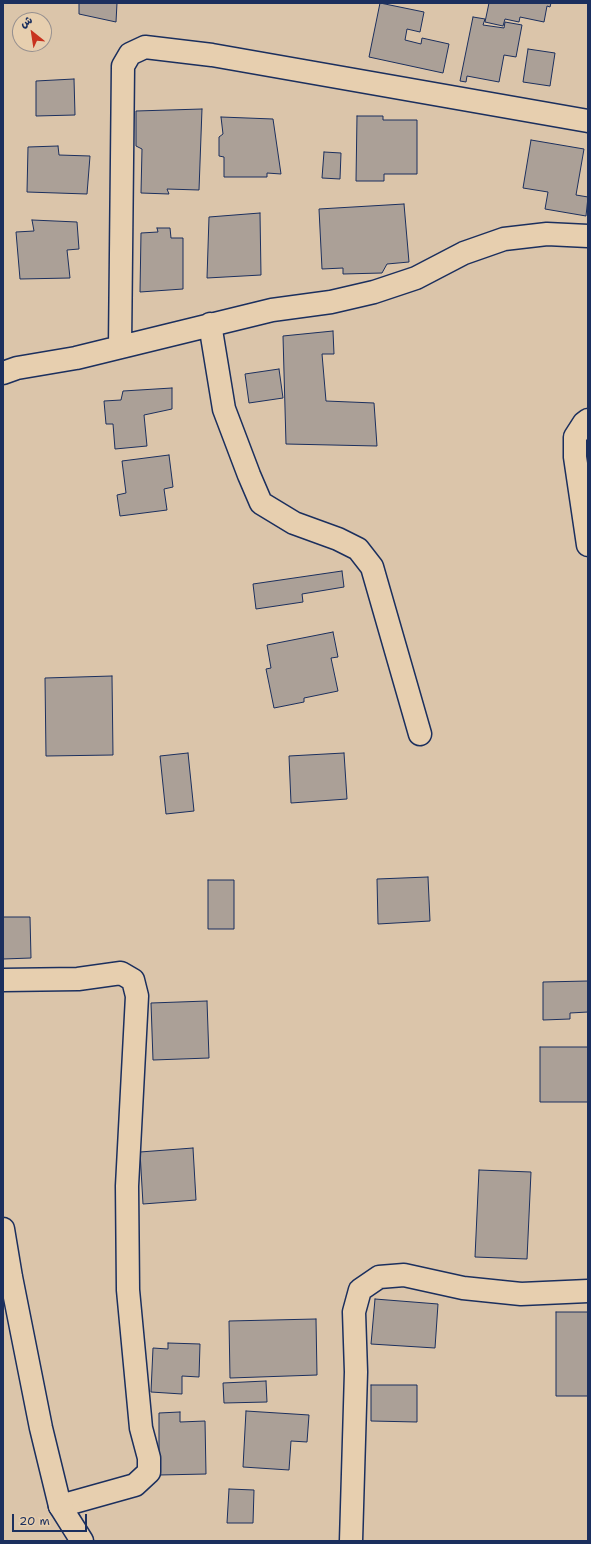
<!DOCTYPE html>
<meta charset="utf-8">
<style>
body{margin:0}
#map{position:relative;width:591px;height:1544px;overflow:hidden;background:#dbc5aa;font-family:"Shantell Sans","Playpen Sans Arabic",sans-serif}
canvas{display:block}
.frame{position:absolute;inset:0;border:4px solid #1b2f5e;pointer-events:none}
.north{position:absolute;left:12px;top:12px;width:40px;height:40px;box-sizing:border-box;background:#e7cfaf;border:1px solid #958f8f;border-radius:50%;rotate:330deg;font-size:11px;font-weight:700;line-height:16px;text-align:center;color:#1b2f5e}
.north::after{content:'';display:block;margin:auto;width:14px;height:18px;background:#c8321e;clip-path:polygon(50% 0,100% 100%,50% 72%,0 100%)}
.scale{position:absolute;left:12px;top:1514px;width:75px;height:18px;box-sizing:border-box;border:2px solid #1b2f5e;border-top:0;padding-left:5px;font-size:12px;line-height:14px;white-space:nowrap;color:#1b2f5e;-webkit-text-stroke:3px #e7cfaf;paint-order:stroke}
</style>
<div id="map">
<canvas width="591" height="1544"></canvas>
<div class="frame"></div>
<div class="north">ش</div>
<div class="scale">20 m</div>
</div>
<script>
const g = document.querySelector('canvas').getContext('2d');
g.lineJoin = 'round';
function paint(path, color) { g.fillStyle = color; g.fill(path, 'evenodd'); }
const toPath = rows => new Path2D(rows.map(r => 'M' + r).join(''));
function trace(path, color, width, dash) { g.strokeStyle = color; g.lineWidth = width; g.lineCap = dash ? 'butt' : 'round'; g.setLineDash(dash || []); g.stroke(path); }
const building = toPath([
 [79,3,117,3,116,22,79,14,79,3],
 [380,3,424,12,420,32,407,29,405,40,421,44,422,38,449,44,443,73,369,57,380,3],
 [489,3,551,3,550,7,547,6,544,22,520,17,519,22,505,19,503,26,485,22,489,3],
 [473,17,485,19,483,25,504,28,505,22,522,25,516,57,504,55,499,82,467,76,466,82,460,81,473,17],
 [528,49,555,53,550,86,523,82,528,49],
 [74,79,75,115,36,116,36,81,74,79],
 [202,109,199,190,167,189,169,194,141,193,142,149,136,146,136,111,202,109],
 [357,116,383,116,383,120,417,120,417,174,384,174,384,181,356,181,357,116],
 [221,117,273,119,281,174,267,173,267,177,224,177,224,157,219,156,219,137,223,134,221,117],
 [531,140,584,149,576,195,588,197,586,216,545,209,548,192,523,188,531,140],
 [58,146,59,155,90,156,87,194,27,192,28,147,58,146],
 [324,152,341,153,340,179,322,178,324,152],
 [404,204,409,262,387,264,382,273,343,274,343,268,322,269,319,209,404,204],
 [260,213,261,275,207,278,209,217,260,213],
 [32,220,77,222,79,249,67,250,70,278,20,279,16,232,34,231,32,220],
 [157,228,170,228,171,238,183,238,183,289,140,292,141,233,158,232,157,228],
 [333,331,334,354,322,354,326,401,374,403,377,446,286,444,283,336,333,331],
 [279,369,283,398,249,403,245,374,279,369],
 [172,388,172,409,144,415,147,446,115,449,113,424,106,424,104,401,121,400,123,391,172,388],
 [169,455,173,487,164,489,167,510,120,516,117,495,126,493,122,461,169,455],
 [342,571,344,587,302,594,303,602,256,609,253,584,342,571],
 [333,632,338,657,331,658,338,691,304,698,304,702,274,708,266,669,271,668,267,645,333,632],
 [112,676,113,755,46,756,45,678,112,676],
 [188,753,194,811,166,814,160,756,188,753],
 [344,753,347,799,291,803,289,756,344,753],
 [428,877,430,921,378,924,377,879,428,877],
 [208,880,234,880,234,929,208,929,208,880],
 [3,917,30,917,31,958,3,959,3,917],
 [588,981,588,1012,570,1013,570,1019,543,1020,543,982,588,981],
 [207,1001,209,1058,153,1060,151,1003,207,1001],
 [540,1047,588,1047,588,1102,540,1102,540,1047],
 [193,1148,196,1200,143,1204,140,1152,193,1148],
 [479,1170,531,1172,527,1259,475,1257,479,1170],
 [375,1299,438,1304,435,1348,371,1344,375,1299],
 [556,1312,588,1312,588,1396,556,1396,556,1312],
 [316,1319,317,1375,230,1378,229,1321,316,1319],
 [168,1343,200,1344,199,1377,182,1376,182,1394,151,1392,153,1348,168,1349,168,1343],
 [266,1381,267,1402,224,1403,223,1383,266,1381],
 [371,1385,417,1385,417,1422,371,1421,371,1385],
 [246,1411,309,1415,307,1442,291,1441,289,1470,243,1467,246,1411],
 [180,1412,180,1422,205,1421,206,1474,159,1475,159,1413,180,1412],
 [229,1489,254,1490,253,1523,227,1523,229,1489]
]);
paint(building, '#aba097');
trace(building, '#1b2f5e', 1);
const minor = toPath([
 [210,324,224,409,249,475,261,503,294,523,338,539,358,549,372,567,420,734],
 [120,347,123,66,130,54,145,47,212,55,588,121],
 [3,373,17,368,76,358,272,310,331,302,374,292,416,278,464,253,504,239,547,234,588,236],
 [588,420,584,423,575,437,575,457,588,545],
 [3,980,78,979,121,973,133,980,137,996,127,1186,128,1290,141,1428,149,1458,149,1472,135,1485,60,1506],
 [351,1541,356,1372,354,1312,360,1290,379,1277,404,1275,463,1288,521,1294,588,1291]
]);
const major = toPath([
 [3,1229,11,1277,41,1428,60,1506,82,1541]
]);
trace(minor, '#1b2f5e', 25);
trace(major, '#1b2f5e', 25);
trace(minor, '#e7cfaf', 22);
trace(major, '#e7cfaf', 22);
</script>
